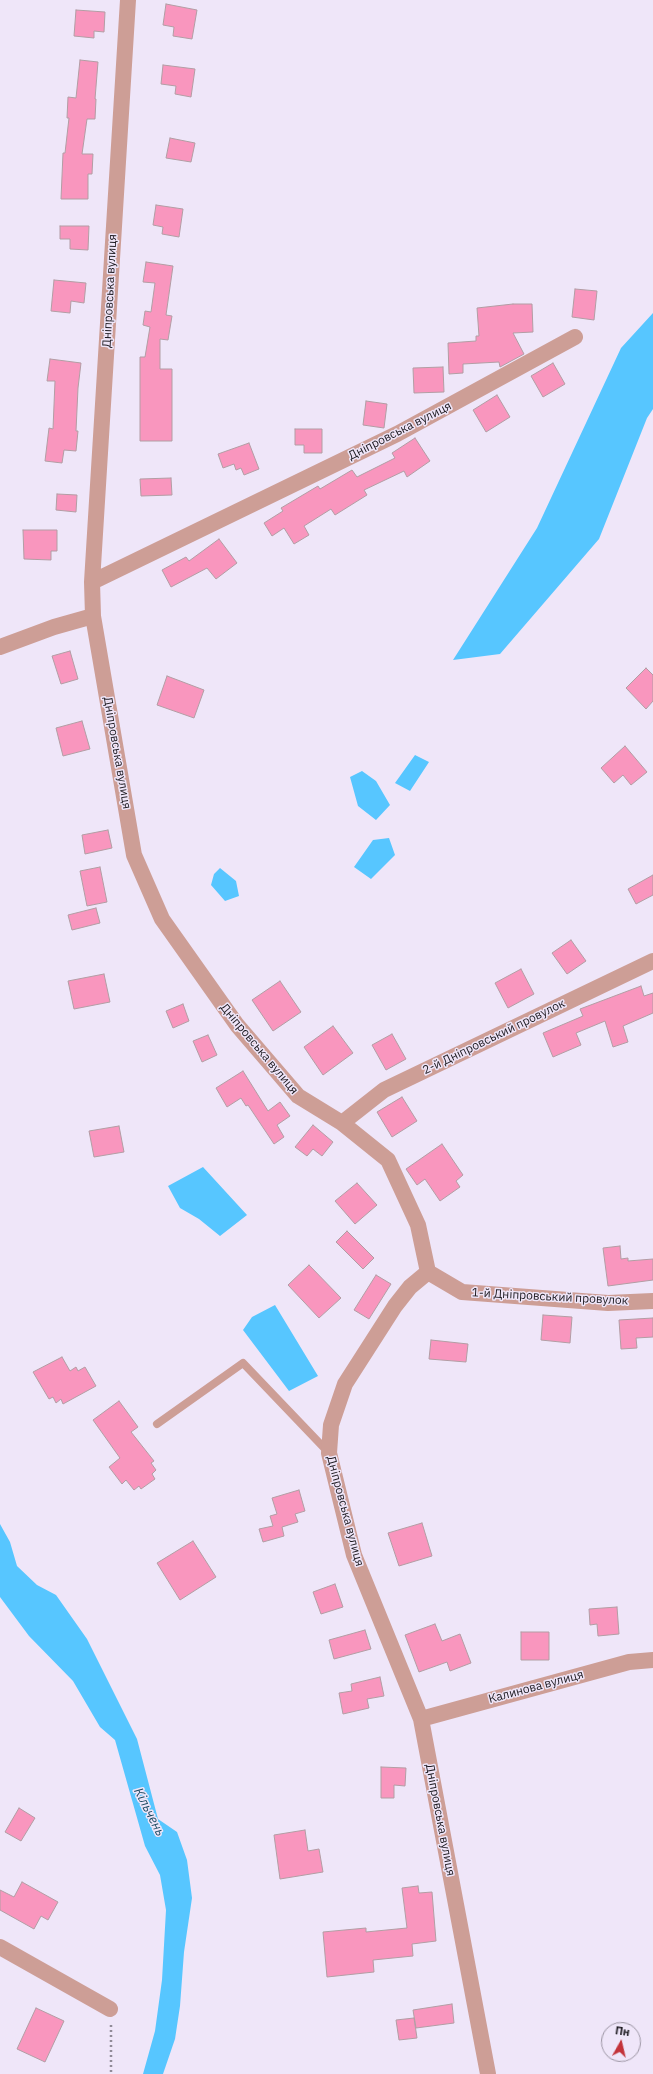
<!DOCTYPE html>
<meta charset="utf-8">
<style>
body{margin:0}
#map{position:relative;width:653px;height:2074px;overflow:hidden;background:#efe6f9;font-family:"IBM Plex Sans",sans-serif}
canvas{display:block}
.north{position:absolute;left:601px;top:2022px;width:40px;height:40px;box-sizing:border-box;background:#efe6f9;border:1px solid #9b94a2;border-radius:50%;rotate:8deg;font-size:11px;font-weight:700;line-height:16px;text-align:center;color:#1d1a20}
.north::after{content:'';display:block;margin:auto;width:14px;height:18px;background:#c3333a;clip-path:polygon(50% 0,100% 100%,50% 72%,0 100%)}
</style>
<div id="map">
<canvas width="653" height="2074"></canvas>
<div class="north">Пн</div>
</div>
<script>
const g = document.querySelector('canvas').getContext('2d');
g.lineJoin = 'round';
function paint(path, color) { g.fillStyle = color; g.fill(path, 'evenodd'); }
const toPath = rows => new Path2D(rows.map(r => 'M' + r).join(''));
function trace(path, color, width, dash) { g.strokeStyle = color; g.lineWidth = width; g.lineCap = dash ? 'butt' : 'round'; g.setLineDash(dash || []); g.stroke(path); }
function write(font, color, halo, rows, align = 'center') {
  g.font = font + ' "IBM Plex Sans",sans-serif'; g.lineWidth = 3; g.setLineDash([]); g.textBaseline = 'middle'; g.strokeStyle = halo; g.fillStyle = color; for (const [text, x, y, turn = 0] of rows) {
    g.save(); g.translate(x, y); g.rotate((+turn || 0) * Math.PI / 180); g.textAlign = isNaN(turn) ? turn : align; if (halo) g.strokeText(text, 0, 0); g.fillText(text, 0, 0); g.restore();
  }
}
paint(toPath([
 [653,313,653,409,647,418,599,539,500,654,453,660,537,528,621,348],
 [415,755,429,762,410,791,395,783],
 [362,771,376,781,390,805,376,820,358,806,350,777],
 [389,838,395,855,371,879,354,867,373,840],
 [220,868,236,881,239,896,225,901,211,885,214,874],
 [203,1167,247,1215,220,1236,199,1219,180,1208,168,1186],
 [275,1305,318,1376,289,1391,243,1330,252,1317],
 [0,1524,10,1542,17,1566,37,1585,56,1595,87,1639,137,1739,158,1819,177,1832,187,1860,192,1898,184,1952,180,2006,175,2039,163,2074,143,2074,155,2031,162,1980,166,1910,160,1875,145,1846,115,1740,100,1727,73,1681,29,1636,0,1597]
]), '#57c6ff');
const building = toPath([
 [166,4,197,10,192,39,173,36,174,27,163,25,166,4],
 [76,10,105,12,104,32,94,31,94,38,74,36,76,10],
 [80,60,98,62,95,99,96,99,95,119,87,119,82,154,93,154,92,174,88,174,88,199,61,199,63,153,65,153,69,118,67,118,68,97,76,98,80,60],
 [163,65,195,69,191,97,175,94,176,86,161,84,163,65],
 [170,138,195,143,191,162,166,158,170,138],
 [156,205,183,209,179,237,162,234,163,227,153,225,156,205],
 [60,226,89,226,88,250,70,249,70,239,60,239,60,226],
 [146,262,173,266,166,315,172,316,168,340,160,339,160,369,172,369,172,441,140,441,140,357,145,357,150,327,143,325,145,311,151,312,155,283,143,282,146,262],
 [54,280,86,283,84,303,71,301,70,313,51,311,54,280],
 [575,289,597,291,594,320,572,317,575,289],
 [513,304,532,304,533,332,513,333,524,354,500,367,499,362,463,364,463,373,449,374,448,343,476,341,476,336,479,336,477,308,513,304],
 [50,359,81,363,78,388,76,431,78,431,76,451,64,450,62,463,45,461,49,428,53,429,55,381,47,381,50,359],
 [553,363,565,384,543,397,531,376,553,363],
 [443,367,444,392,414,393,413,368,443,367],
 [497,395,510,417,486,432,473,410,497,395],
 [366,401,387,404,384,428,363,425,366,401],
 [295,429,322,429,322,453,304,453,304,445,295,445,295,429],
 [415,438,430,461,407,477,404,471,364,490,367,495,335,515,331,509,304,526,309,535,294,544,284,528,272,536,264,523,283,511,281,508,318,486,320,489,352,470,357,477,395,458,392,453,415,438],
 [249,443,259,469,244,475,241,468,236,470,234,464,223,468,218,454,249,443],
 [171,478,172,495,141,496,140,479,171,478],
 [57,494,77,495,76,512,56,510,57,494],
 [23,530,57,530,57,551,51,551,51,560,24,559,23,530],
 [219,539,237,563,216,579,207,568,171,587,162,570,186,557,189,561,219,539],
 [70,651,78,679,61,684,52,656,70,651],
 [646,668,653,675,653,701,646,709,626,688,646,668],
 [167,676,204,690,194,718,157,705,167,676],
 [82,721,90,749,63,756,56,728,82,721],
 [625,746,647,772,631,785,623,775,614,783,601,768,625,746],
 [108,830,112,848,85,854,82,835,108,830],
 [100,867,107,902,87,906,80,871,100,867],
 [653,875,653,895,636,904,628,889,653,875],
 [96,908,100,923,72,930,68,915,96,908],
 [571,940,586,961,567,974,552,953,571,940],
 [521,969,534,994,508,1008,495,983,521,969],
 [104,974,110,1002,74,1009,68,981,104,974],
 [280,981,301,1012,273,1031,252,1000,280,981],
 [641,986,644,996,653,993,653,1013,623,1026,628,1042,613,1047,605,1021,576,1033,581,1045,553,1057,543,1033,583,1016,580,1009,641,986],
 [183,1004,189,1021,173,1028,166,1011,183,1004],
 [333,1026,353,1053,323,1075,304,1047,333,1026],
 [392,1034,406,1059,386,1070,372,1045,392,1034],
 [208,1035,217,1055,202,1062,193,1041,208,1035],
 [243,1071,268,1111,280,1102,290,1116,277,1125,284,1137,274,1144,248,1105,246,1106,241,1098,227,1107,216,1088,243,1071],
 [402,1097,417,1121,392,1137,377,1112,402,1097],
 [313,1125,333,1142,322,1156,313,1149,307,1156,295,1147,313,1125],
 [119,1126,124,1152,94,1157,89,1131,119,1126],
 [442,1144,463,1175,456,1181,460,1187,440,1201,425,1179,417,1185,406,1169,442,1144],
 [357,1183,377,1205,355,1224,335,1201,357,1183],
 [347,1231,374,1258,363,1269,336,1242,347,1231],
 [620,1246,621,1259,628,1258,628,1261,653,1259,653,1280,608,1286,603,1248,620,1246],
 [309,1265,341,1298,319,1318,288,1285,309,1265],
 [376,1275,391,1284,369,1319,354,1310,376,1275],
 [543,1315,572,1317,570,1343,541,1340,543,1315],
 [653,1318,653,1337,636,1338,637,1348,621,1349,619,1320,653,1318],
 [431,1340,468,1344,466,1362,429,1359,431,1340],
 [62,1357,70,1371,76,1367,78,1371,85,1367,96,1386,63,1404,61,1399,56,1403,53,1397,49,1399,33,1372,62,1357],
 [119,1401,138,1427,131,1432,154,1461,151,1463,156,1470,152,1474,155,1479,141,1489,139,1486,134,1490,126,1480,122,1484,109,1467,120,1458,93,1420,119,1401],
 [299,1490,305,1511,295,1514,298,1522,282,1527,284,1536,263,1542,259,1529,273,1526,270,1516,277,1514,272,1498,299,1490],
 [422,1523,432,1556,399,1566,388,1533,422,1523],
 [193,1541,216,1577,180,1600,157,1563,193,1541],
 [335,1584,343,1607,321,1614,313,1592,335,1584],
 [617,1607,619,1634,598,1636,597,1624,590,1625,589,1609,617,1607],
 [435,1624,442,1641,460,1634,471,1663,450,1671,447,1662,419,1672,405,1635,435,1624],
 [365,1630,371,1649,334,1659,329,1640,365,1630],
 [521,1632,549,1632,549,1660,521,1660,521,1632],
 [380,1677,384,1696,367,1699,369,1708,343,1714,339,1693,352,1691,351,1684,380,1677],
 [381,1767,406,1768,405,1786,394,1785,394,1798,381,1798,381,1767],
 [19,1808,35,1818,21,1841,5,1832,19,1808],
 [305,1830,308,1851,319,1849,323,1872,280,1879,274,1835,305,1830],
 [22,1882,58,1902,48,1920,41,1916,34,1929,0,1910,0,1890,14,1897,22,1882],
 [418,1886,419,1893,432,1892,436,1941,412,1944,413,1956,373,1960,374,1972,327,1977,323,1932,366,1928,366,1932,407,1928,402,1888,418,1886],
 [452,2004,454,2023,416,2028,413,2010,452,2004],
 [36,2008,64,2021,45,2062,17,2049,36,2008],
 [414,2018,417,2038,399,2040,396,2020,414,2018]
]);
paint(building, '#f996be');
trace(building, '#b29da4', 1);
trace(toPath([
 [111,2025,111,2074]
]), '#918b98', 2.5, [2, 3]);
trace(toPath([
 [157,1424,243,1363,329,1453]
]), '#cd9e96', 8);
trace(toPath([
 [128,0,92,582,93,616,134,855,162,919,237,1025,298,1096,342,1123,388,1160,418,1225,428,1272],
 [92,582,397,434,575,337],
 [0,647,54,627,93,616],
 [342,1123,384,1090,653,961],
 [428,1272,410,1287,395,1306,345,1384,331,1425,329,1453,354,1555,421,1719,488,2074],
 [428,1272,462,1292,608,1303,653,1301],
 [421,1719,629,1662,653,1660],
 [0,1947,110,2009]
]), '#cd9e96', 16);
write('12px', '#1d1a20', '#efe6f9', [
 ["Дніпровська вулиця",110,291,-87],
 ["Дніпровська вулиця",400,431,-27],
 ["Дніпровська вулиця",117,753,80],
 ["2-й Дніпровський провулок",494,1037,-26],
 ["Дніпровська вулиця",259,1049,50],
 ["1-й Дніпровський провулок",550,1297,3],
 ["Дніпровська вулиця",345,1511,75],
 ["Калинова вулиця",536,1687,-15],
 ["Дніпровська вулиця",440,1820,79]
]);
write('italic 13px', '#1c4a61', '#efe6f9', [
 ["Кільчень",149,1812,63]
]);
</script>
